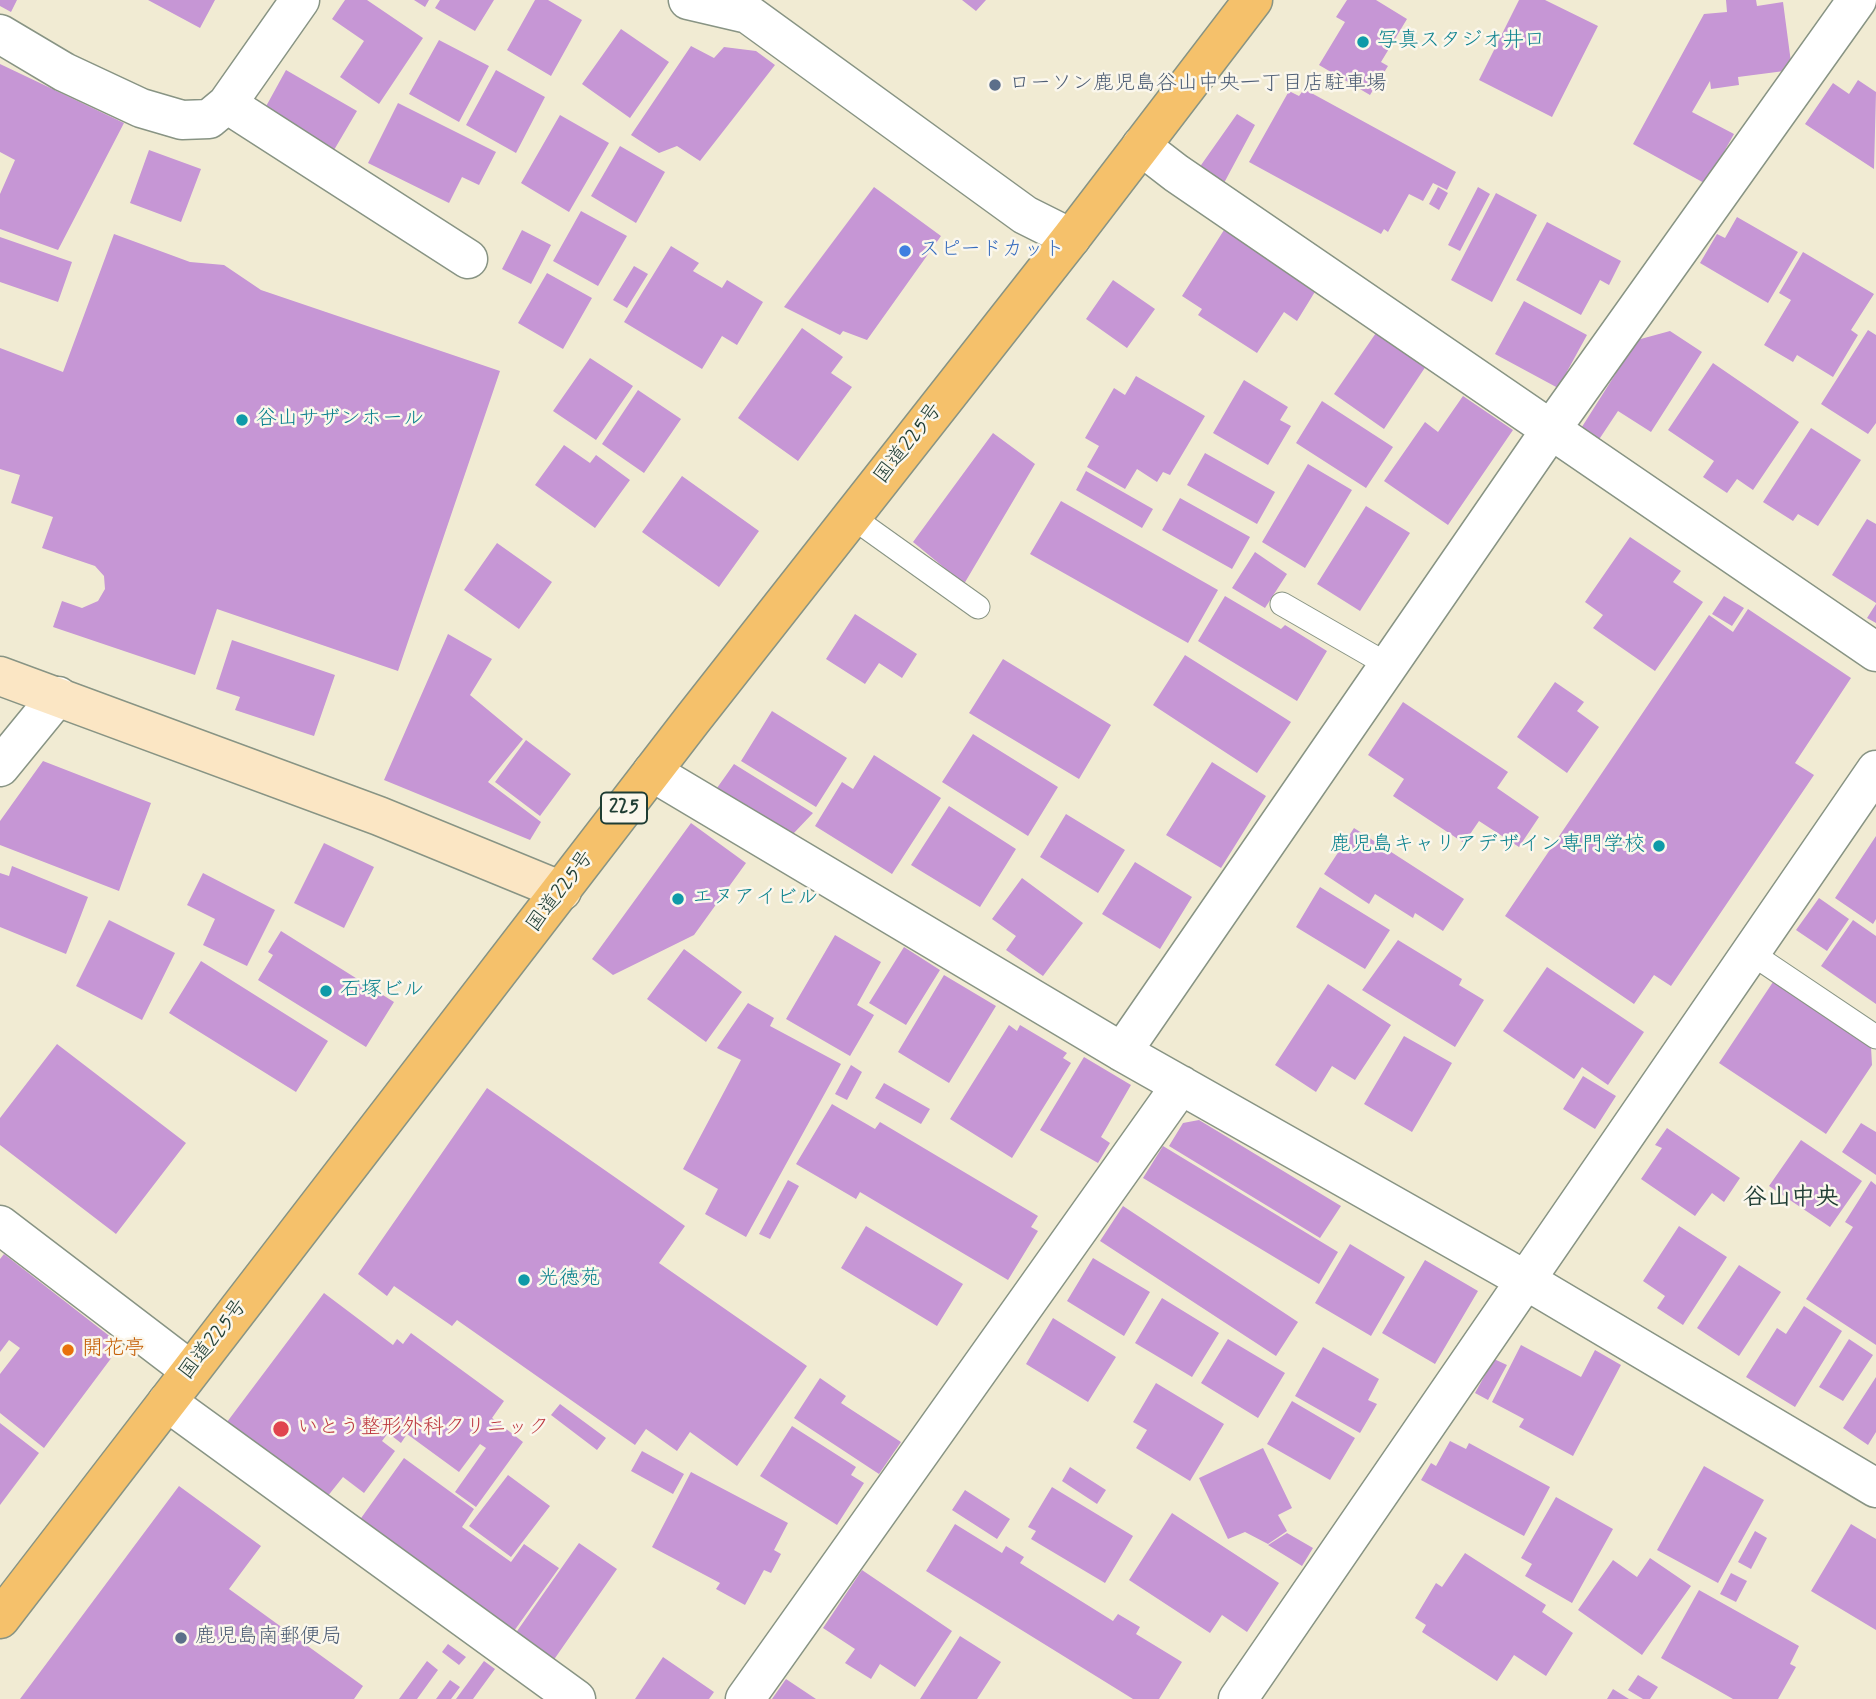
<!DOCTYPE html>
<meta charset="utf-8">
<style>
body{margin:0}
canvas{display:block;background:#f1ebd3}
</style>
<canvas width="1876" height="1699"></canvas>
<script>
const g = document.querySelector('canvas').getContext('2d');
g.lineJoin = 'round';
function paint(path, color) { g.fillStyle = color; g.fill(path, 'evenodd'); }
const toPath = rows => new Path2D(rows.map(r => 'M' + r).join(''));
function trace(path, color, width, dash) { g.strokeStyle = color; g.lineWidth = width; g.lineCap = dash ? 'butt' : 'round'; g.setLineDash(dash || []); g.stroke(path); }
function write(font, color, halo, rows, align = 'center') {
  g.font = font + ' Mynerve,"Klee One",sans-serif'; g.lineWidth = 5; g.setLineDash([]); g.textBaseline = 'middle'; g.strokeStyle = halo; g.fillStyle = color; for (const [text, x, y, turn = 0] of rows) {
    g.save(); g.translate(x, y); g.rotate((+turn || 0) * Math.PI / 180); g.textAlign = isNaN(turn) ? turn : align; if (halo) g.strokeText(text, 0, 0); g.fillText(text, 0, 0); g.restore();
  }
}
paint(toPath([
 [0,0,17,0,11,12,0,6],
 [148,0,215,0,200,28],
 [345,0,367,0,423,38,379,104,340,77,364,41,332,19],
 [414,0,429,0,425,7],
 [440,0,494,0,475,31,435,8],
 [535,0,548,0,582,20,551,76,507,50],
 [962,0,986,0,976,11],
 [1347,0,1376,0,1407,19,1381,62,1388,66,1370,95,1319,65,1345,22,1336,17],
 [1519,0,1545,0,1598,26,1552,117,1479,80],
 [1726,0,1756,0,1757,6,1783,2,1792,70,1738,77,1739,85,1711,89,1710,81,1692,112,1734,134,1706,184,1633,144,1704,14,1727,12],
 [621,29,669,62,630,118,582,84],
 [439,40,489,66,459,122,409,94],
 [691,46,714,58,724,47,756,51,775,65,700,161,677,146,659,153,631,135],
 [0,64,124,123,58,250,0,229,0,194,15,160,0,152],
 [286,70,357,111,334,150,264,110],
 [496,70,545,97,516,153,466,125],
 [1858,80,1876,92,1874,169,1805,124,1833,83,1849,94],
 [1304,89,1456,172,1447,190,1433,183,1423,201,1409,194,1388,232,1384,229,1381,234,1249,162,1289,91,1299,96],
 [398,103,496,152,479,185,462,177,449,203,368,163],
 [1237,114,1255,125,1224,183,1199,168],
 [560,115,609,143,569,212,521,183],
 [620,146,665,172,636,223,591,196],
 [149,150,201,169,181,222,130,203],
 [874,187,941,236,867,340,843,331,840,335,784,307],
 [1438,187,1448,193,1439,210,1429,204],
 [1478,187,1490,194,1460,251,1448,245],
 [1496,193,1537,215,1492,302,1451,280],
 [581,211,627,236,598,286,553,261],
 [1737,217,1798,252,1768,303,1700,263,1717,234,1725,238],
 [1547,222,1621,261,1609,285,1600,280,1581,315,1516,280],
 [522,230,551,245,531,284,502,269],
 [1224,230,1316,290,1297,321,1284,312,1257,353,1198,315,1202,309,1182,296],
 [114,234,190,262,224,265,261,290,500,371,398,671,217,609,195,675,53,627,62,601,82,608,98,601,105,589,104,576,95,566,42,548,53,517,11,503,20,475,0,469,0,348,63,372],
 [0,237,72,262,58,302,0,282],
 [671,246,699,263,693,271,722,288,727,280,763,302,737,345,722,336,702,369,624,322],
 [1803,252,1874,294,1851,330,1858,335,1833,377,1797,355,1793,362,1764,345,1791,300,1779,293],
 [634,266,648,274,627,308,613,300],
 [547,273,592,298,563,349,518,323],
 [1113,280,1155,309,1127,348,1086,319],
 [1524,301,1587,335,1558,388,1495,354],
 [802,328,843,357,831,373,852,387,798,461,738,418],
 [1378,330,1428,363,1384,429,1334,394],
 [1868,330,1876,335,1876,423,1868,434,1821,404],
 [1670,331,1702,352,1651,432,1618,411,1598,441,1580,430,1637,340],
 [590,358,633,386,596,440,553,411],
 [1713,363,1799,422,1753,490,1737,479,1727,493,1703,477,1714,461,1668,430],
 [1136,376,1205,416,1170,475,1163,472,1157,482,1137,469,1125,489,1087,467,1099,446,1085,438,1114,388,1125,395],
 [1244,380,1288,407,1280,420,1291,426,1268,465,1213,433],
 [638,390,681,419,644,473,602,444],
 [1463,396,1513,430,1448,525,1384,481,1425,422,1438,432],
 [1322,401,1393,447,1366,488,1296,443],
 [1811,428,1861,460,1818,526,1798,514,1793,521,1763,502],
 [993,433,1035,464,964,584,913,542],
 [564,445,590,463,596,455,630,480,595,528,535,485],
 [1205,453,1275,492,1257,524,1187,485],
 [1308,464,1352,490,1305,568,1262,542],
 [1086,471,1153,509,1142,528,1076,490],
 [682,476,759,531,719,587,642,532],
 [1180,498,1250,537,1232,569,1162,530],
 [1061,501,1218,590,1188,643,1030,554],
 [1366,506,1410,533,1360,611,1317,584],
 [1867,519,1876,524,1876,603,1832,575],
 [1630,537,1681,571,1673,582,1703,602,1655,671,1593,628,1603,615,1585,602],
 [497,543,552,582,519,629,464,590],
 [1255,552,1287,574,1265,608,1232,588],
 [1225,596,1281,629,1285,625,1327,651,1297,701,1198,641],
 [1724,596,1744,608,1732,626,1712,614],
 [1876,604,1876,623,1867,618],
 [1748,609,1851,678,1795,763,1814,775,1671,986,1654,975,1634,1004,1505,916,1709,615,1733,632],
 [855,614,917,654,902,678,879,663,865,684,826,659],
 [448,634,492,659,470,695,523,739,488,782,541,822,530,840,384,780],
 [232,640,335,675,314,736,235,710,240,697,216,689],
 [1185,655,1291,722,1257,773,1153,705],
 [1003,659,1111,725,1079,779,969,713],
 [1555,682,1584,702,1577,711,1599,727,1567,773,1517,737],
 [1403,702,1508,772,1497,788,1539,817,1519,847,1479,821,1464,843,1393,796,1404,779,1368,755],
 [772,711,847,758,816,807,741,761],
 [973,734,1058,787,1028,836,942,782],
 [526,740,571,774,540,816,495,782],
 [874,755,941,798,892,874,815,826,842,782,853,789],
 [43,761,151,803,119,891,0,845,0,821],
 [1212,762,1266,796,1221,868,1166,835],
 [734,764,813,813,793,834,717,788],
 [949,806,1016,849,980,907,911,865],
 [1066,814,1125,850,1098,893,1040,857],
 [691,823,746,863,694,935,613,975,592,959],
 [1354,828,1464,899,1443,931,1415,913,1413,918,1375,894,1369,904,1324,874],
 [1876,836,1876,919,1873,924,1835,898],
 [324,843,374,867,344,928,294,903],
 [1135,862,1192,897,1160,949,1102,914],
 [12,866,88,897,66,954,0,927,0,873,9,876],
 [203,873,275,910,247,966,203,945,215,919,187,905],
 [1022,878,1083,923,1043,976,1006,950,1016,936,992,919],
 [1320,887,1390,930,1365,969,1296,927],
 [1819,898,1849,919,1827,951,1796,930],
 [109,920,175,953,142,1020,76,986],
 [1853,920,1876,936,1876,1004,1821,966],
 [281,931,394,1002,366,1047,258,980,273,955,268,952],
 [835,935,881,962,857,1005,874,1015,850,1056,786,1019],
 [1398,940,1462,979,1459,985,1484,1000,1455,1047,1362,990],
 [904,947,940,970,906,1025,869,1003],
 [684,949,742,992,706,1042,647,999],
 [201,961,328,1041,296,1092,169,1013],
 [1547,967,1644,1032,1608,1085,1582,1067,1574,1079,1503,1031],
 [944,975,996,1006,949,1083,898,1052],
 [1773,982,1871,1047,1872,1065,1826,1134,1719,1063],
 [1328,984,1391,1025,1355,1080,1332,1066,1316,1092,1275,1065],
 [748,1003,774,1018,770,1026,841,1064,746,1237,705,1214,718,1189,683,1169,741,1060,717,1048],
 [1009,1025,1017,1031,1020,1025,1067,1053,1063,1058,1071,1063,1012,1158,950,1119],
 [1404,1036,1452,1063,1412,1132,1364,1104],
 [57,1044,186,1143,116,1234,0,1145,0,1118],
 [1084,1057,1131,1085,1101,1137,1110,1143,1098,1163,1040,1130],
 [851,1065,862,1072,847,1100,835,1094],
 [1583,1076,1616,1096,1595,1129,1563,1109],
 [884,1083,930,1109,921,1124,875,1098],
 [487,1088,685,1226,659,1263,807,1366,737,1466,690,1432,677,1451,646,1429,635,1445,457,1320,452,1326,394,1286,387,1296,358,1274],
 [832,1104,875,1129,880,1122,1038,1216,1031,1227,1038,1231,1008,1280,860,1192,856,1199,796,1164],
 [1199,1120,1341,1206,1320,1238,1169,1146,1183,1123],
 [1861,1123,1876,1132,1876,1175,1842,1152],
 [1667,1128,1740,1178,1724,1202,1712,1193,1695,1216,1641,1179,1662,1148,1655,1145],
 [1801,1140,1862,1181,1830,1227,1769,1186],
 [1163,1146,1338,1252,1319,1284,1143,1178],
 [788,1180,799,1186,770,1239,759,1234],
 [1871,1181,1876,1185,1876,1345,1806,1299,1853,1227,1845,1222],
 [1123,1206,1298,1322,1276,1356,1100,1241],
 [866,1226,963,1284,937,1326,841,1268],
 [1679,1226,1727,1257,1683,1325,1657,1308,1665,1296,1643,1281],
 [1350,1244,1405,1277,1371,1336,1315,1303],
 [4,1254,121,1345,44,1448,0,1413,0,1374,20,1348,9,1340,0,1352,0,1259],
 [1093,1258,1150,1292,1124,1336,1067,1301],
 [1425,1260,1478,1291,1435,1364,1382,1333],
 [1739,1265,1781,1292,1739,1356,1697,1328],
 [324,1293,393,1345,397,1339,403,1344,411,1333,504,1401,492,1418,523,1442,476,1507,455,1492,486,1448,480,1444,459,1472,407,1434,401,1443,388,1433,382,1441,395,1451,364,1493,343,1477,327,1497,227,1422],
 [1162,1298,1219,1333,1192,1377,1135,1343],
 [1804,1306,1842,1331,1795,1407,1746,1377,1777,1328,1786,1334],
 [1053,1318,1116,1357,1088,1402,1026,1364],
 [1228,1339,1285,1373,1258,1418,1201,1383],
 [1849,1339,1873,1355,1843,1401,1819,1387],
 [1521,1345,1581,1377,1595,1350,1621,1365,1573,1456,1519,1427,1524,1419,1492,1402],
 [1323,1347,1379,1379,1368,1400,1377,1404,1360,1433,1295,1396],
 [1494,1359,1507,1365,1488,1400,1475,1393],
 [1876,1377,1876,1432,1868,1445,1843,1428],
 [820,1378,846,1396,841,1403,901,1442,879,1474,794,1418],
 [1156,1383,1224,1424,1190,1481,1136,1448,1147,1430,1133,1422],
 [1292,1401,1355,1438,1330,1480,1267,1444],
 [560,1404,606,1438,597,1450,551,1415],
 [0,1423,39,1453,0,1505],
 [792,1426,856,1467,851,1475,864,1483,837,1525,760,1476],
 [1450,1441,1466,1449,1469,1443,1550,1487,1524,1536,1421,1480,1431,1463,1436,1466],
 [1263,1448,1292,1508,1278,1515,1287,1531,1268,1544,1245,1532,1228,1539,1199,1478],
 [642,1451,684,1474,673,1494,631,1471],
 [404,1458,474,1509,462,1527,511,1562,524,1544,559,1568,514,1631,359,1521],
 [1704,1466,1764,1500,1718,1583,1657,1550],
 [1070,1467,1106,1490,1097,1504,1062,1481],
 [691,1472,788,1523,774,1550,781,1554,771,1573,764,1570,745,1605,716,1589,720,1583,652,1547],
 [508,1475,550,1506,511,1557,469,1526],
 [179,1486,261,1546,229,1589,363,1686,354,1699,20,1699],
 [1052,1487,1133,1536,1105,1583,1031,1539,1036,1531,1028,1527],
 [965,1490,1010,1519,997,1539,952,1510],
 [1556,1497,1613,1529,1572,1603,1525,1576,1532,1564,1521,1558],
 [1172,1513,1279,1583,1247,1632,1222,1615,1210,1633,1129,1580],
 [955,1524,1002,1553,1006,1546,1024,1557,1020,1563,1113,1621,1118,1614,1140,1627,1136,1634,1182,1662,1159,1699,1133,1699,926,1571],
 [1851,1524,1876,1539,1876,1630,1811,1591],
 [1755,1531,1767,1538,1751,1569,1738,1562],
 [1287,1533,1313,1548,1302,1566,1268,1545],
 [579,1543,617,1569,553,1661,515,1634],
 [1465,1553,1546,1605,1542,1612,1573,1633,1546,1676,1514,1655,1497,1681,1422,1632,1426,1625,1415,1618,1436,1583,1442,1587],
 [1650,1558,1691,1586,1642,1655,1578,1610,1613,1560,1637,1577],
 [862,1570,952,1631,915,1687,880,1664,871,1679,845,1663,855,1649,823,1628],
 [1731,1573,1747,1581,1736,1602,1720,1594],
 [1699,1590,1799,1646,1790,1664,1796,1667,1778,1699,1733,1699,1661,1658],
 [960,1636,1001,1662,977,1699,920,1699],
 [448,1644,466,1657,459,1665,442,1652],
 [663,1657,714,1692,709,1699,635,1699],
 [427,1661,438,1670,417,1699,399,1699],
 [484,1661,495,1669,473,1699,456,1699],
 [1638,1675,1658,1687,1650,1699,1643,1699,1628,1690],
 [786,1679,816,1699,772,1699],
 [450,1680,460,1687,451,1699,436,1699],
 [1613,1689,1629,1699,1607,1699]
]), '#c696d5');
const lane = toPath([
 [852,517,978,607],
 [1282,604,1388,665],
 [1751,953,1876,1037]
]);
const street = toPath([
 [688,0,748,14,1025,215,1071,238],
 [0,34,64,72,141,108,182,120,209,119,227,104,300,0],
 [227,104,468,259],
 [1141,146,1176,173,1876,652],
 [0,767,58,696],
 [652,772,1122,1052,1527,1281,1876,1488],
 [1122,1052,1552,428,1857,0],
 [0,1225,190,1370],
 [167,1402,576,1699],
 [745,1699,1181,1085],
 [1238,1699,1876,770]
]);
const secondary = toPath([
 [0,676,379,816,562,891]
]);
const highway = toPath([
 [0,1619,692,720,1071,238,1253,0]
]);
trace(lane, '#889484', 25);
trace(street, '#889484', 41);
trace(secondary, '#889484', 41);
trace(highway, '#889484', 41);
trace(lane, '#fff', 23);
trace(street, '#fff', 38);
trace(secondary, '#fbe6c4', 38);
trace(highway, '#f5c16b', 38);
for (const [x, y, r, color] of [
 [1363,42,7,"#0f9aa8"],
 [995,85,7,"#5c6f8a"],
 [905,251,7,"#3f7fe0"],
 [242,420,7,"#0f9aa8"],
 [1659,846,7,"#0f9aa8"],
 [678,899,7,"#0f9aa8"],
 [326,991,7,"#0f9aa8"],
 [524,1280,7,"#0f9aa8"],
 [68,1350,7,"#e8710a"],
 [281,1429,9,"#e0444e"],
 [181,1638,7,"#5c6f8a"]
]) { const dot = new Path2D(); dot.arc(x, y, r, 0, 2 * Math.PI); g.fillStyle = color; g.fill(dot); trace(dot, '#fbf7ec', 2.5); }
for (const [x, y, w] of [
 [624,808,46]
]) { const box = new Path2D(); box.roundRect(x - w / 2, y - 15.5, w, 31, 5); g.fillStyle = '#fbf7ec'; g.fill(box); trace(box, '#1f3d34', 2); }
write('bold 19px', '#1f3d34', null, [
 ["225",624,808]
]);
write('21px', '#0d838f', '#fbf7ec', [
 ["写真スタジオ井口",1377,42],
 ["谷山サザンホール",256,420],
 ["鹿児島キャリアデザイン専門学校",1645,846,"right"],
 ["エヌアイビル",692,899],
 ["石塚ビル",340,991],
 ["光徳苑",538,1280]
], 'left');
write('21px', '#4e5e75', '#fbf7ec', [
 ["ローソン鹿児島谷山中央一丁目店駐車場",1009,85],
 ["鹿児島南郵便局",195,1638]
], 'left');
write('21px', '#366cbe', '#fbf7ec', [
 ["スピードカット",919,251]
], 'left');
write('21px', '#1f3d34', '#fbf7ec', [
 ["国道225号",909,444,-52],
 ["国道225号",561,892,-53],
 ["国道225号",214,1340,-52]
]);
write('21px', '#c56008', '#fbf7ec', [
 ["開花亭",82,1350]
], 'left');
write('21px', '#be3a42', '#fbf7ec', [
 ["いとう整形外科クリニック",297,1429]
], 'left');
write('bold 24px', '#1f3d34', '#fbf7ec', [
 ["谷山中央",1791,1199]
]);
</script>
